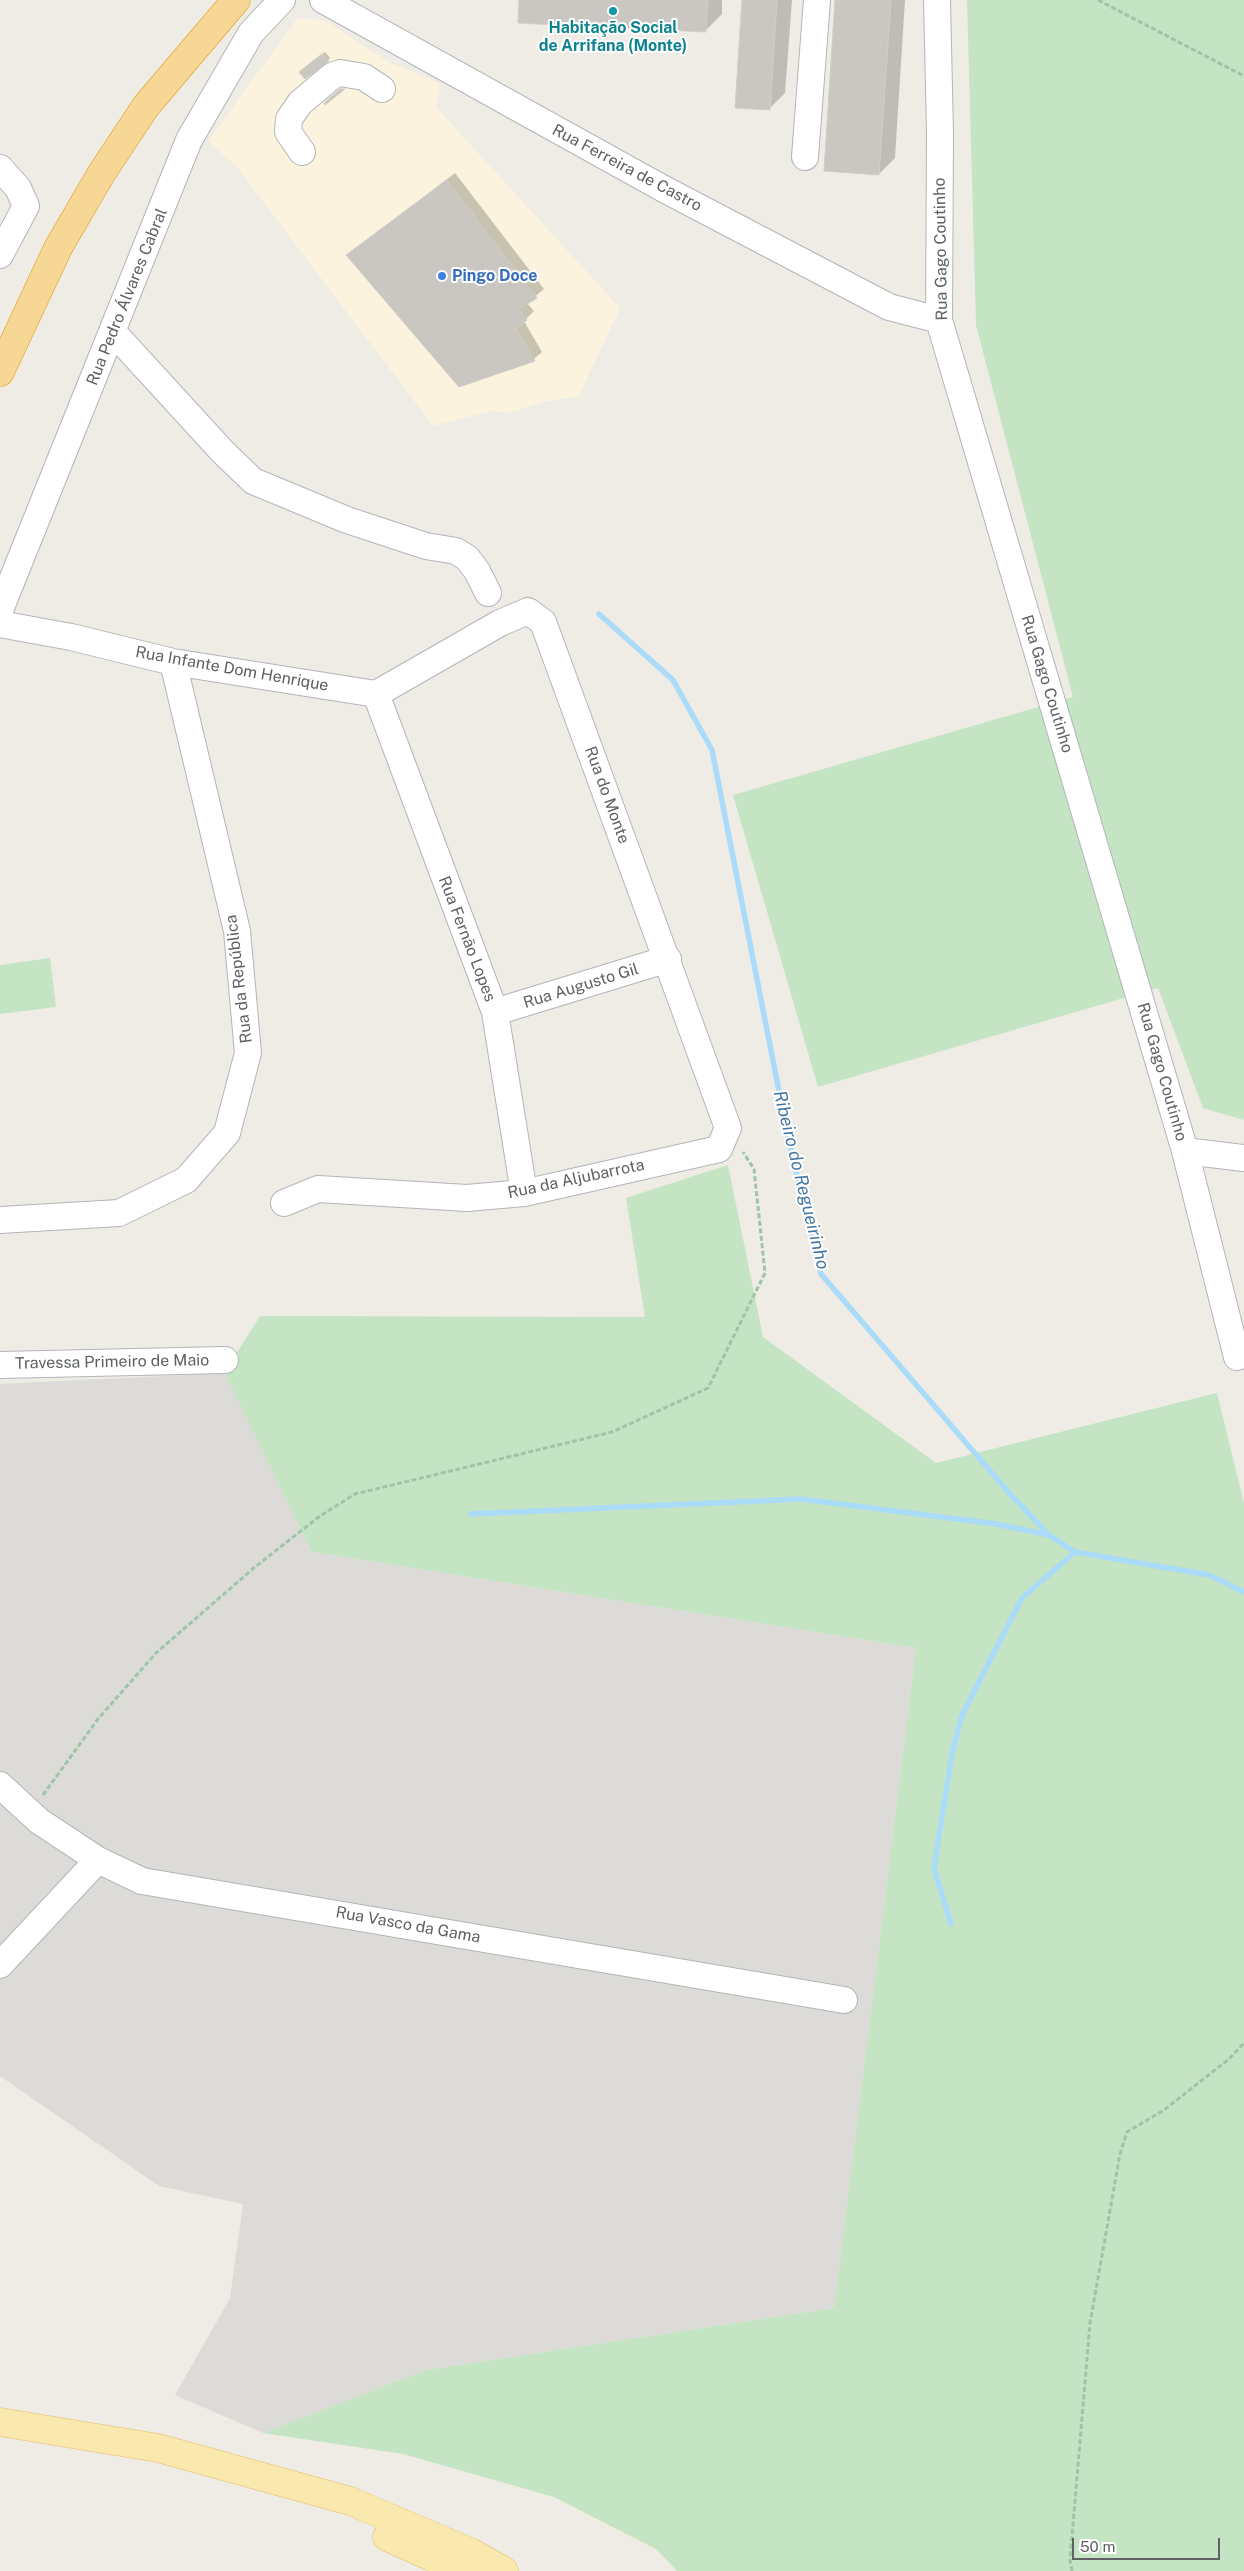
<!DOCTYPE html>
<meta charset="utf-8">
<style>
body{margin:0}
#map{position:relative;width:1244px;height:2571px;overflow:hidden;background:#eeece5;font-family:"Public Sans",sans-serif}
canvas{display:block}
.scale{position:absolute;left:1072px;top:2538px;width:148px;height:22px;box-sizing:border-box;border:2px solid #5d6164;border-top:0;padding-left:6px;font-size:15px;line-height:18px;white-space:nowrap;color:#5d6164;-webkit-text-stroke:4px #fff;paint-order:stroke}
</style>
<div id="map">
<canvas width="1244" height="2571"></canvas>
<div class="scale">50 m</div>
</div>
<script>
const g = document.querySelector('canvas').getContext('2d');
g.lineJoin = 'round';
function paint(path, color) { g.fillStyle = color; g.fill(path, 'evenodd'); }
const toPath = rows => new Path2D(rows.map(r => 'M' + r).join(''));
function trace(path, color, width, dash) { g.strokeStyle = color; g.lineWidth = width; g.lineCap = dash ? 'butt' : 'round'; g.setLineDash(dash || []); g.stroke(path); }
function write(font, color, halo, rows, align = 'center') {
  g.font = font + ' "Public Sans",sans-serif'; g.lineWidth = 4; g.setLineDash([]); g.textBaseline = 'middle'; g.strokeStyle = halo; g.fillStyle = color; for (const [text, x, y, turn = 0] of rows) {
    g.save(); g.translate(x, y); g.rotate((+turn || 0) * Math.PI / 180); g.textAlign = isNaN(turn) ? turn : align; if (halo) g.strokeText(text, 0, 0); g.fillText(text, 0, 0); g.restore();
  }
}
paint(toPath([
 [297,19,315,19,327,22,392,64,440,83,436,107,620,308,579,396,544,402,510,413,491,411,433,426,237,167,208,141]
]), '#fbf3dd');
paint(toPath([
 [224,1373,312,1552,916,1648,834,2308,426,2370,263,2433,175,2395,230,2298,243,2204,159,2186,0,2076,0,1384]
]), '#dddbd7');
paint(toPath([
 [967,0,1244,0,1244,1120,1203,1108,1158,988,818,1087,733,795,1073,697,976,325],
 [50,958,56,1007,0,1014,0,965],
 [728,1165,763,1337,936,1463,1217,1393,1244,1503,1244,2571,677,2571,656,2549,554,2497,403,2454,263,2433,426,2370,834,2308,916,1648,312,1552,224,1373,260,1316,645,1317,626,1198]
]), '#c5e4c3');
paint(toPath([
 [520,0,722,0,722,14,706,30],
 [743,0,792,0,785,93,769,109],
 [836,0,905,0,895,158,879,174],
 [325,52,330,58,328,60,303,70],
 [455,173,544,289,527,303,534,311,524,321,542,352,534,359,460,386,347,255]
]), '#0003');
trace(toPath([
 [599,614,673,680,712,750,788,1137,821,1274,1010,1494,1049,1535,1075,1552,1209,1575,1244,1592],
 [471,1514,801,1499,996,1524,1049,1535],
 [951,1924,934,1868,952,1753,962,1715,1022,1598,1075,1552]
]), '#aadbf9', 5.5);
const building = toPath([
 [519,0,708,0,706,32,518,23,519,0],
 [742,0,777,0,770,110,735,108,742,0],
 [835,0,891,0,879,175,824,171,835,0],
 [322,54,329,61,305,79,299,72,322,54],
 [340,89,345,89,325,105,324,103,340,89],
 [447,180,537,298,519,309,527,320,516,329,535,361,459,387,346,255,447,180]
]);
paint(building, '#cac7c2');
trace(building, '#d2cdc4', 1);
const minor = toPath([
 [323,0,662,188,889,307,939,320],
 [937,0,940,133,939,320,1185,1151,1237,1357],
 [302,152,288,132,289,119,300,103,332,76,340,73,364,77,382,89],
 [805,157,817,0],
 [0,168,18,188,26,206,0,255],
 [113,332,222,451,253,481,347,520,426,546,456,551,467,558,477,571,488,593],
 [0,610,189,140,251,33,282,0],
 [0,624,71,637,173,662,376,694],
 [376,694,495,1012,524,1193],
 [495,1012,668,959],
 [1185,1151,1244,1158],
 [284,1203,318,1189,467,1198,524,1193,719,1149,728,1128,543,622,528,611,500,623,376,694],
 [0,1220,119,1213,186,1180,227,1133,248,1053,237,931,173,662],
 [0,1365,225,1360],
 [0,1785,39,1821,98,1860,142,1881,844,2000],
 [0,1965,98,1860]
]);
const major = toPath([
 [0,2422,158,2448,350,2501,470,2552,504,2571],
 [387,2537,463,2571]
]);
const highway = toPath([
 [0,372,58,248,101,174,146,106,236,0]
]);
trace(minor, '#b2b5b9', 28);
trace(major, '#e8bb65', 29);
trace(highway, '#e39510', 29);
trace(toPath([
 [1098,0,1244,76],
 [43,1795,98,1719,156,1653,255,1567,320,1516,355,1494,612,1432,708,1388,765,1273,754,1169,743,1152],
 [1072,2571,1070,2560,1090,2323,1120,2154,1127,2132,1164,2110,1229,2059,1244,2043]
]), '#9dc5a6', 3, [5, 2.5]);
trace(minor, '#fff', 26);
trace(major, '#f9e9af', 28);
trace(highway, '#f6d795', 28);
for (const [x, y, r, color] of [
 [613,11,5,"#0f9aa8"],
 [442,276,5,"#3f7fe0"]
]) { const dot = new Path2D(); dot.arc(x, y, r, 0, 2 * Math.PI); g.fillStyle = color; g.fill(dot); trace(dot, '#fff', 2); }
write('bold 16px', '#0d838f', '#fff', [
 ["Habitação Social",613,28],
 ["de Arrifana (Monte)",613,46]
]);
write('16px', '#5d6164', '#fff', [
 ["Rua Ferreira de Castro",627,168,28],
 ["Rua Gago Coutinho",941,249,-91],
 ["Rua Pedro Álvares Cabral",127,297,-68],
 ["Rua Infante Dom Henrique",232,669,10],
 ["Rua Gago Coutinho",1047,684,73],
 ["Rua do Monte",607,795,70],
 ["Rua Fernão Lopes",467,939,69],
 ["Rua da República",239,979,-97],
 ["Rua Augusto Gil",581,986,-17],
 ["Rua Gago Coutinho",1162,1072,74],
 ["Rua da Aljubarrota",576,1179,-12],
 ["Travessa Primeiro de Maio",112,1362,-1],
 ["Rua Vasco da Gama",408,1925,10]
]);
write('bold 16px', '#366cbe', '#fff', [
 ["Pingo Doce",452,276]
], 'left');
write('italic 18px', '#4577a2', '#fff', [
 ["Ribeiro do Regueirinho",801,1180,76]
]);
</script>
